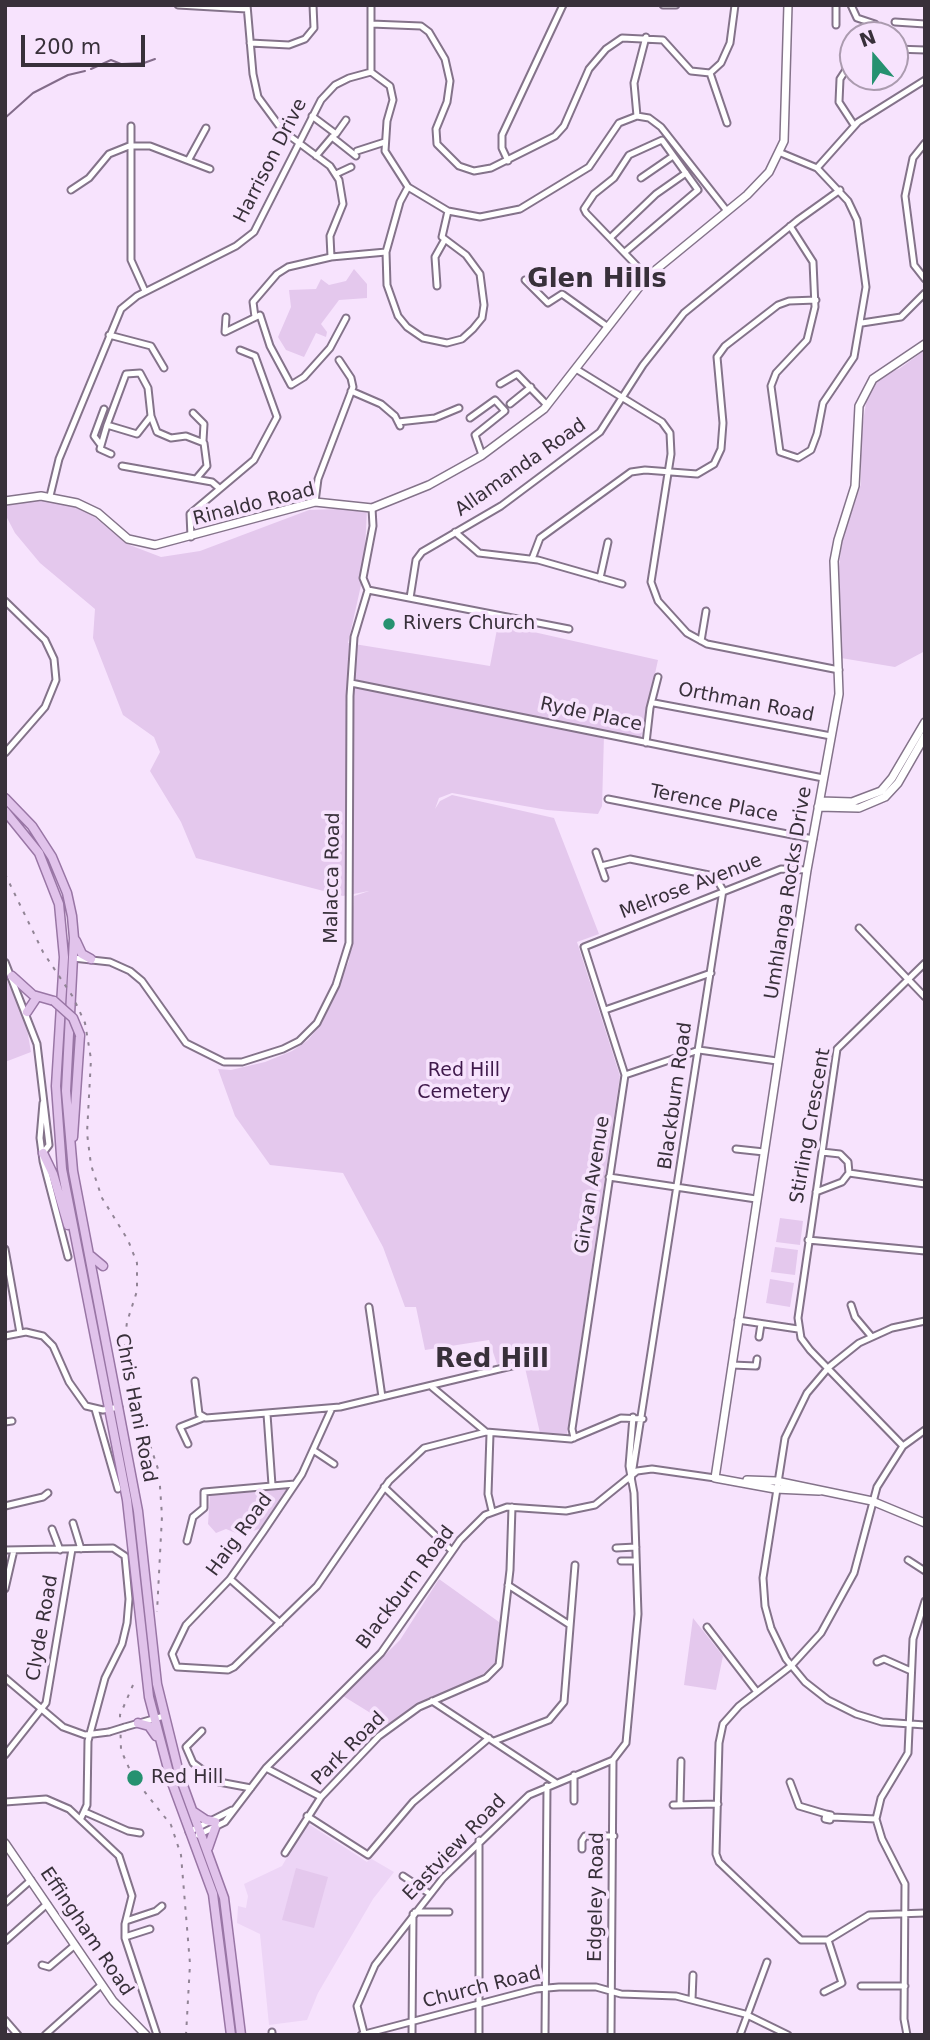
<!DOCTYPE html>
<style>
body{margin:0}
#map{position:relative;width:930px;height:2040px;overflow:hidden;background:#f7e3fd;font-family:"DejaVu Sans",sans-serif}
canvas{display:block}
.frame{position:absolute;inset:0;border:7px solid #38303a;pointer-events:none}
.north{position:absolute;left:839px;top:21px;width:70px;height:70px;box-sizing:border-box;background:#f7e3fd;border:2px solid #ab9baf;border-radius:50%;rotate:340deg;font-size:19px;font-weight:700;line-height:28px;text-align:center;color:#38303a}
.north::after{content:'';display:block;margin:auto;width:24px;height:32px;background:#269170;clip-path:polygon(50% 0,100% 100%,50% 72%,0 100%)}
.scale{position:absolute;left:21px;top:35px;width:124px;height:32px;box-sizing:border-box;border:4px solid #38303a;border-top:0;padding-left:9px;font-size:21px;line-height:24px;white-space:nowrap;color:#38303a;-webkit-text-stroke:5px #f7e3fd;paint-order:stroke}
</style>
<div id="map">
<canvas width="930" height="2040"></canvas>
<div class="frame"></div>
<div class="north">N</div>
<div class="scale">200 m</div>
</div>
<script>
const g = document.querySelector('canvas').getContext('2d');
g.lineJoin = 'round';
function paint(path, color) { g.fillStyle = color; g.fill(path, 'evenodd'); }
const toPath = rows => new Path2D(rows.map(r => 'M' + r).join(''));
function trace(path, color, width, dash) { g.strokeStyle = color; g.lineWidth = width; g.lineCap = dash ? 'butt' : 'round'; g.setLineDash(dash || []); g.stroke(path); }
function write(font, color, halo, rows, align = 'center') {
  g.font = font + ' "DejaVu Sans",sans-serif'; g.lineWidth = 7; g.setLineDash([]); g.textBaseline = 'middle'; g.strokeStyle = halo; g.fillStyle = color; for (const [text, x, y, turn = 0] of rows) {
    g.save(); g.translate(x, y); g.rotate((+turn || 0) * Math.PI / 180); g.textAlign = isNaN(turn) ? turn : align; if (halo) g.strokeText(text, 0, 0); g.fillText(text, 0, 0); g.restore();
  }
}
paint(toPath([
 [307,1823,367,1862,370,1858,394,1872,373,1899,318,1993,307,2020,269,2025,260,1934,237,1923,238,1906,246,1908,248,1896,244,1884,282,1866]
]), '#edd5f6');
paint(toPath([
 [354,269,367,284,367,298,339,300,321,324,327,332,326,337,316,333,304,357,286,350,278,337,291,307,289,290,316,289,321,279,329,285,346,281],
 [925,350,925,651,895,667,841,658,839,567,842,540,861,484,861,436,867,396,874,383,886,373,899,369],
 [40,500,69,503,86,510,127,544,161,557,200,551,309,510,367,508,364,572,348,643,490,666,498,624,658,660,640,742,604,735,602,806,598,814,547,810,452,793,439,798,435,809,440,801,452,795,554,818,599,934,577,942,620,1076,567,1435,540,1433,523,1359,497,1364,489,1340,425,1350,416,1307,405,1307,383,1247,343,1173,270,1165,235,1116,218,1069,231,1070,265,1062,292,1051,308,1040,322,1023,349,961,354,896,369,891,343,896,196,858,181,822,150,771,160,752,154,737,123,715,93,638,95,609,40,563,15,533,5,514,5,506],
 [5,976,26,1023,31,1052,5,1062],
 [780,1218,803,1221,800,1245,776,1242],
 [775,1247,798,1250,795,1275,771,1272],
 [770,1279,794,1283,790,1307,766,1303],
 [285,1486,289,1492,262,1528,241,1535,226,1529,216,1533,208,1524,210,1494],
 [439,1579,499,1622,497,1661,479,1678,421,1702,390,1725,343,1696,400,1640],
 [693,1618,723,1656,716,1690,684,1685],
 [296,1868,328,1877,314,1928,282,1920]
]), '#e4c8ed');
trace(toPath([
 [91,69,111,60,121,64,144,63,155,59],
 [5,118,33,93,68,75,85,71]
]), '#836c8a', 2);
const street = toPath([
 [178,5,247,9],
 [247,5,253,74,258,97,283,131,330,166,339,180,343,204,330,236,331,257],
 [371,5,371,72],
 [663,5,676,5],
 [836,5,836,25],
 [851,5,857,18,875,24],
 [895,22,925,24],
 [371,24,421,26,429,32,445,59,450,81,447,102,436,129,437,144,459,166,474,171,491,168,555,136,564,126,589,69,606,49,622,38,663,40,691,71,710,73,721,63,730,43,735,5],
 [250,43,289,45,305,39,314,28,313,5],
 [895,49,925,50],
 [853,59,840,79,839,102,854,125],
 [710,73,727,123],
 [312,116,336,134,346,120],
 [637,116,634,83,646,37],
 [131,126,131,260,145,291],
 [925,143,913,158,905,196,914,265,925,279],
 [357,151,385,142],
 [781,153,817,168,848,201,857,220,866,287,854,357,823,403,817,434,811,450,798,458,780,452,771,386,776,373,807,340,815,307,813,262,790,226],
 [316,156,332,137,356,156],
 [189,159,206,128],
 [508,161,502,148,502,135,563,5],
 [817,168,858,122,925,80],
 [336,174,351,167],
 [641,178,673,156],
 [408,187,400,202,386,252,387,285,398,316,407,327,423,338,447,343,462,339,473,329,482,318,484,305,480,274,466,255,442,237,448,211],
 [71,190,89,178,109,154,129,146,150,146,210,169],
 [610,238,656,194,686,173],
 [625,252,698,190,662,140,629,155,614,178,594,194,584,209,586,213,637,266],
 [525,280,548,303,562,294,608,327],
 [437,286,435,257,444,241],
 [226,317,225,332,260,315,270,346,291,385,304,377,330,348,346,318],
 [255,317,253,302,277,274,288,267,331,257,386,252],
 [862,323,901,317,925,293],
 [109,335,151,346,164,368],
 [576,369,662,422,670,433,671,454,651,582,658,601,687,633,707,644,839,670],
 [500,384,517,374,547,405],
 [351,391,381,404,395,416,400,426],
 [510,404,531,387],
 [193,413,204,424,203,441],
 [470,418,495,400,505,411,475,435,482,455],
 [398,422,435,418,459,408],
 [107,425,137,434,151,416],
 [100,444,94,436,104,409],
 [111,454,100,449,107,425,126,374,140,373,148,388,151,416,157,432,171,438,186,436,204,443,207,466,196,479],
 [122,466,212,482,219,488],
 [50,496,59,459,121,309,137,296,236,246,254,232,321,100,335,85,349,78,371,72,390,86,393,100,387,121,385,151,408,187,448,211,480,217,520,209,589,167,619,123,637,116,649,118,661,127,727,211],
 [315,502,318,479,353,387,351,378,339,360],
 [455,532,479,553,538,560,622,584],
 [191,537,190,514,254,460,277,417,255,356,240,350],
 [532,559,540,538,631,472,645,470,697,474,714,464,721,449,723,423,717,357,725,346,778,305,789,301,816,300],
 [600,578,608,542],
 [368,590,569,629],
 [410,598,416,560,422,552,501,506,600,432,643,365,684,313,798,220,840,190],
 [5,601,45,640,54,659,56,680,45,707,5,753],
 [701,641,706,611],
 [351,683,823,778],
 [654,703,831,736],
 [646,743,650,708,658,677],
 [608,799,813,839],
 [596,852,605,878],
 [601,866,630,859,709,875,717,880,723,890,631,1481],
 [859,928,925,997],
 [73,958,110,962,130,971,142,981,186,1043,224,1062,242,1062,283,1049,299,1041,317,1023,336,985,349,943,350,696,354,637,368,590,363,578,373,526,372,508],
 [5,962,37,1044,49,1145,43,1153],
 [605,1010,711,973],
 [625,1075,699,1050,777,1061],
 [43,1103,40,1138,43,1161,68,1257],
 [736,1149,764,1152],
 [849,1173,925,1184],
 [609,1177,756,1199],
 [816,1192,842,1182,849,1173,848,1162,840,1154,822,1152],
 [808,1240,925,1251],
 [5,1249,20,1333],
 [851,1305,855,1317,871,1336],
 [369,1307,382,1397],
 [738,1320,798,1329],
 [925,1321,892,1328,859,1343,829,1367,807,1393,785,1438,763,1578,765,1606,771,1628,786,1659,805,1682,828,1700,856,1714,882,1722,925,1725],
 [5,1336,26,1332,43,1336,53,1346,69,1382,86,1406,103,1410,119,1407],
 [759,1337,761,1324],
 [732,1365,756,1366,757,1359],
 [195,1381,199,1414,206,1418,340,1407,520,1364],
 [432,1387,486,1432],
 [332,1408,302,1474,263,1532,230,1579,186,1625,172,1654,177,1667,228,1670,234,1667,317,1586,389,1481,424,1448,486,1432,571,1439,621,1418,643,1419],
 [95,1409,118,1489],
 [267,1414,272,1485],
 [5,1422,12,1421],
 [925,1430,903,1446,877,1487,854,1573,821,1633,791,1666,739,1706,723,1724,719,1743,716,1854,719,1862,801,1940,828,1940,869,1915,925,1913],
 [490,1434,488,1494,492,1511],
 [574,1438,572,1429,625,1075,584,947,781,869,807,870],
 [188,1444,180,1427,203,1418],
 [903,1446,810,1350,801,1338,798,1318,837,1049,925,963],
 [313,1450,334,1464],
 [384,1487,452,1551],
 [5,1506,43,1497,48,1493],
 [73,1523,81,1549],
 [52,1529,60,1550],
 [187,1541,193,1517,204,1508,204,1492,295,1484],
 [616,1548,636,1547],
 [5,1550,113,1548,125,1556,129,1599,127,1623,122,1644,105,1678,88,1741,87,1805,81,1818],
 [908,1560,925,1571],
 [621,1561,636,1561],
 [230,1579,280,1623],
 [508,1585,570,1625],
 [5,1589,14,1550],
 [707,1627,757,1692],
 [877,1662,884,1659,911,1671],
 [5,1678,63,1727,85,1735,109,1732],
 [432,1701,555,1782],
 [125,1727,164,1716],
 [202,1731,186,1747,193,1763,219,1782,251,1788],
 [494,1741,549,1720,564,1702,575,1565],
 [5,1755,46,1703,72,1549],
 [266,1768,321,1797],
 [790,1782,799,1806,826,1814],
 [574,1801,574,1775],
 [5,1802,46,1799,69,1809,119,1856,132,1896,125,1924,125,1938,157,2035],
 [680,1804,681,1761],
 [673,1805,718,1804],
 [85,1812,128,1831,140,1833],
 [826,1814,831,1815,830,1820,825,1819,826,1814],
 [307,1816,368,1855,413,1802,489,1738],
 [832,1817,876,1819],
 [189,1832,232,1810],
 [198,1835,225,1822,266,1768,381,1653,460,1540,485,1515,507,1507,566,1511,595,1505,637,1471,652,1469,715,1478],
 [582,1849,582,1841,585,1836,614,1836],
 [285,1853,321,1797,379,1736,419,1707,486,1678,499,1665,510,1570,512,1507],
 [403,1876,430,1894],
 [5,1903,31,1880],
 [415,1912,449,1912],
 [126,1921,156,1911,162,1906],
 [125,1937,150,1929],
 [5,1941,47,1904],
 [42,1965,49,1967,75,1945],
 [861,1986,905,1986],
 [824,1992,842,1983,828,1940],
 [692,2000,693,1975],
 [5,2020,18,2035],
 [272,2032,272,2035],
 [364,2033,357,2006,375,1965,443,1878,529,1795,613,1760,626,1743,638,1614,634,1493,629,1466,633,1417],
 [45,2035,101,1985],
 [361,2035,536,1989,559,1987,596,1987,621,1994,676,1996,745,2014,788,2035],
 [412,2035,413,1914],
 [479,2035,479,1840],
 [545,2035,547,1786],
 [611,2035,613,1760],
 [740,2035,767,1962],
 [907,2035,904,2019,905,1884,882,1839,876,1819,881,1798,908,1753,913,1639,925,1601]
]);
const secondary = toPath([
 [5,501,41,496,77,503,98,513,128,539,155,545,315,502,372,508,429,485,481,456,544,409,647,277,747,195,769,172,784,141,788,5],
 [820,801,852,802,881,791,892,778,925,722],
 [818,807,859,808,885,797,898,783,925,736],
 [747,1480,776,1481,872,1501,925,1523],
 [819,1491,775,1489,715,1478,807,870,839,694,834,561,838,540,855,486,859,406,873,379,925,344],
 [5,1843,113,2001,146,2035]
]);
const primary = toPath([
 [5,798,32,826,52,857,67,893,72,916,74,938,66,1091,73,1171,138,1511,157,1684,180,1777,224,1898,241,2035],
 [5,811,39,853,59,904,64,957,56,1086,62,1169,127,1500,149,1697,171,1780,213,1894,231,2035],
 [76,941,82,954,91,959],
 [12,976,33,995,54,1001],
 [27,1012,37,997],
 [73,1137,80,1035],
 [43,1153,53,1174,68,1225],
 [91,1256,103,1266],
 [138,1723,149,1726,156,1736],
 [194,1812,206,1820,215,1822],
 [208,1848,215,1828]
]);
trace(street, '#84738a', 9);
trace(secondary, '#84738a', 10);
trace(primary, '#9976a5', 11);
trace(street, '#fff', 5);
trace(secondary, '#fff', 7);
trace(primary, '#e1c3eb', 8);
trace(toPath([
 [5,874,43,952,73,997,85,1023,91,1059,87,1133,91,1165,102,1198,128,1240,137,1263,137,1291,127,1322,124,1347,133,1394,159,1472,162,1516,157,1612],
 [133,1685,120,1715,121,1750,133,1777,171,1825,181,1855,190,1964,186,2035]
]), '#918495', 2, [3.5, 7]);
const streetBridge = toPath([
 [109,1732,125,1727]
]);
const primaryBridge = toPath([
 [54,1001,73,1018,80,1035]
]);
trace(streetBridge, '#84738a', 9, []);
trace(primaryBridge, '#9976a5', 11, []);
trace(streetBridge, '#fff', 5);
trace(primaryBridge, '#e1c3eb', 8);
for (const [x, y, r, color] of [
 [389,624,7,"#269170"],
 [135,1778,9,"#269170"]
]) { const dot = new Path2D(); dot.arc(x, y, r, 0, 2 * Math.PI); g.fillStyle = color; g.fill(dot); trace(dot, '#f7e3fd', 2.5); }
write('19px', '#38303a', '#f7e3fd', [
 ["Harrison Drive",271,161,-63],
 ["Allamanda Road",521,468,-35],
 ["Rinaldo Road",254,505,-14],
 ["Orthman Road",746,703,11],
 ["Ryde Place",591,715,12],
 ["Terence Place",714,804,11],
 ["Malacca Road",333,878,-89],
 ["Melrose Avenue",691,887,-21],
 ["Umhlanga Rocks Drive",789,893,-81],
 ["Blackburn Road",676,1096,-82],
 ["Stirling Crescent",811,1126,-80],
 ["Girvan Avenue",593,1185,-81],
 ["Chris Hani Road",135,1408,79],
 ["Haig Road",240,1535,-54],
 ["Blackburn Road",406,1588,-53],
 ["Clyde Road",43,1628,-80],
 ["Park Road",349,1749,-45],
 ["Eastview Road",455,1848,-46],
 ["Edgeley Road",597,1897,-89],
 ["Effingham Road",86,1932,56],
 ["Church Road",482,1988,-14]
]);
write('19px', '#38303a', '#f7e3fd', [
 ["Rivers Church",403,624],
 ["Red Hill",151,1778]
], 'left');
write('19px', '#3f194b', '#f7e3fd', [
 ["Red Hill",464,1071],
 ["Cemetery",464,1093]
]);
write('bold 26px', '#38303a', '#f7e3fd', [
 ["Glen Hills",597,280],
 ["Red Hill",492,1360]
]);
</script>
